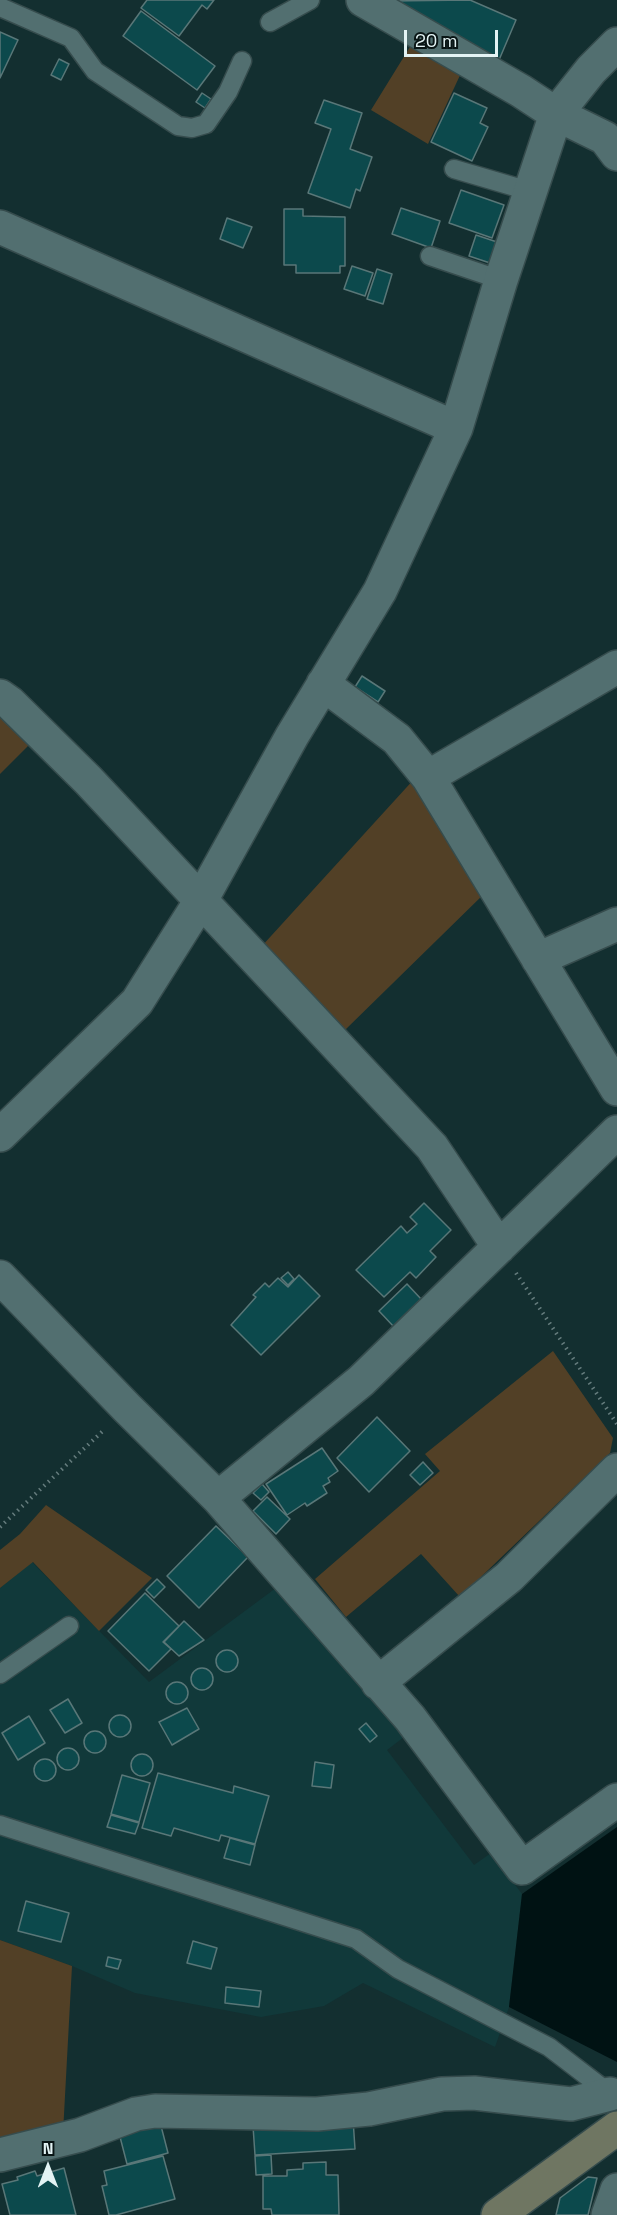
<!DOCTYPE html>
<style>
body{margin:0}
#map{position:relative;width:617px;height:2215px;overflow:hidden;background:#132f30;font-family:"Space Grotesk",sans-serif}
canvas{display:block}
.north{position:absolute;left:18px;top:2137px;width:60px;height:60px;-webkit-text-stroke:4px #091515;paint-order:stroke;rotate:0deg;font-size:16px;font-weight:700;line-height:24px;text-align:center;color:#e3f3f4}
.north::after{content:'';display:block;margin:auto;width:21px;height:27px;background:#e3f3f4;clip-path:polygon(50% 0,100% 100%,50% 72%,0 100%)}
.scale{position:absolute;left:404px;top:30px;width:94px;height:27px;box-sizing:border-box;border:3px solid #e3f3f4;border-top:0;padding-left:8px;font-size:18px;line-height:21px;white-space:nowrap;color:#e3f3f4;-webkit-text-stroke:4px #091515;paint-order:stroke}
</style>
<div id="map">
<canvas width="617" height="2215"></canvas>
<div class="north">N</div>
<div class="scale">20 m</div>
</div>
<script>
const g = document.querySelector('canvas').getContext('2d');
g.lineJoin = 'round';
function paint(path, color) { g.fillStyle = color; g.fill(path, 'evenodd'); }
const toPath = rows => new Path2D(rows.map(r => 'M' + r).join(''));
function trace(path, color, width, dash) { g.strokeStyle = color; g.lineWidth = width; g.lineCap = dash ? 'butt' : 'round'; g.setLineDash(dash || []); g.stroke(path); }
paint(toPath([
 [32,1562,149,1682,280,1585,354,1673,404,1737,387,1750,474,1865,491,1853,522,1894,509,2007,495,2047,363,1983,324,2006,261,2017,135,1993,72,1966,0,1940,0,1588]
]), '#11393a');
paint(toPath([
 [413,42,462,71,428,144,371,110],
 [0,714,32,742,0,774],
 [416,777,486,892,344,1031,261,947],
 [553,1351,613,1438,610,1453,460,1597,421,1554,346,1617,315,1579,440,1471,425,1454],
 [46,1505,152,1578,99,1631,33,1562,0,1588,0,1550,20,1534],
 [0,1940,72,1966,63,2133,0,2150]
]), '#524026');
paint(toPath([
 [617,1827,617,2062,509,2007,522,1894]
]), '#001213');
const building = toPath([
 [147,0,214,0,207,9,202,5,179,36,141,8,147,0],
 [470,0,516,20,499,60,422,20,424,16,388,1,470,0],
 [141,11,215,66,197,90,123,36,141,11],
 [0,32,18,40,0,78,0,32],
 [59,59,69,64,61,80,51,75,59,59],
 [202,93,211,99,205,108,196,102,202,93],
 [454,93,487,108,480,123,488,127,472,161,431,142,454,93],
 [324,100,362,113,350,149,372,157,360,191,356,189,350,208,308,193,331,129,315,123,324,100],
 [461,190,504,205,492,238,449,223,461,190],
 [401,208,440,221,431,248,392,234,401,208],
 [284,209,303,209,303,216,345,217,345,266,340,266,340,273,296,273,296,265,284,265,284,209],
 [227,218,252,227,243,248,220,239,227,218],
 [476,235,500,243,493,264,469,256,476,235],
 [352,266,373,273,365,296,344,289,352,266],
 [377,269,392,274,383,304,367,299,377,269],
 [362,676,385,691,378,702,355,687,362,676],
 [424,1203,451,1230,430,1251,436,1257,416,1278,410,1272,384,1297,356,1270,401,1226,407,1233,417,1224,410,1217,424,1203],
 [288,1272,294,1279,288,1285,281,1278,288,1272],
 [299,1275,320,1296,261,1355,231,1325,256,1297,253,1295,265,1283,269,1287,278,1278,288,1287,299,1275],
 [407,1284,422,1300,395,1328,379,1311,407,1284],
 [377,1417,410,1451,369,1492,337,1458,377,1417],
 [322,1448,338,1471,328,1478,330,1482,323,1486,327,1493,307,1506,305,1503,287,1515,266,1484,322,1448],
 [423,1462,433,1473,420,1485,410,1475,423,1462],
 [262,1484,269,1492,261,1500,253,1493,262,1484],
 [267,1497,290,1519,276,1534,253,1511,267,1497],
 [216,1526,248,1557,199,1608,167,1576,216,1526],
 [157,1579,165,1587,154,1598,146,1590,157,1579],
 [145,1593,179,1626,163,1642,171,1649,149,1671,108,1631,145,1593],
 [184,1621,204,1640,179,1656,164,1642,184,1621],
 '216 1661a11 11 0 1 1 22 0a11 11 0 1 1-22 0Z',
 '191 1679a11 11 0 1 1 22 0a11 11 0 1 1-22 0Z',
 '166 1693a11 11 0 1 1 22 0a11 11 0 1 1-22 0Z',
 [68,1699,82,1723,65,1733,50,1710,68,1699],
 [187,1708,199,1729,172,1745,159,1722,187,1708],
 '109 1726a11 11 0 1 1 22 0a11 11 0 1 1-22 0Z',
 [29,1716,45,1743,18,1760,2,1733,29,1716],
 [366,1723,377,1736,370,1742,359,1729,366,1723],
 '84 1742a11 11 0 1 1 22 0a11 11 0 1 1-22 0Z',
 '57 1759a11 11 0 1 1 22 0a11 11 0 1 1-22 0Z',
 '131 1765a11 11 0 1 1 22 0a11 11 0 1 1-22 0Z',
 '34 1770a11 11 0 1 1 22 0a11 11 0 1 1-22 0Z',
 [315,1762,334,1765,331,1788,312,1786,315,1762],
 [158,1773,233,1793,234,1786,269,1796,255,1844,221,1835,219,1841,174,1828,171,1836,142,1828,158,1773],
 [122,1775,150,1783,139,1822,111,1814,122,1775],
 [111,1815,139,1823,135,1834,107,1827,111,1815],
 [230,1838,255,1845,250,1865,224,1858,230,1838],
 [26,1901,69,1913,61,1942,18,1931,26,1901],
 [193,1941,217,1948,211,1969,187,1963,193,1941],
 [108,1957,121,1960,118,1969,106,1966,108,1957],
 [226,1987,261,1991,259,2007,225,2003,226,1987],
 [353,2119,355,2149,255,2155,253,2126,353,2119],
 [160,2122,168,2153,127,2164,119,2133,160,2122],
 [271,2155,272,2174,256,2175,255,2156,271,2155],
 [163,2156,175,2199,116,2215,109,2215,102,2186,107,2185,104,2171,163,2156],
 [326,2162,326,2175,338,2175,339,2215,272,2215,271,2209,263,2209,263,2176,287,2176,287,2170,303,2169,303,2163,326,2162],
 [64,2168,76,2215,10,2215,2,2184,18,2180,17,2177,35,2171,37,2176,64,2168],
 [588,2177,597,2178,588,2215,556,2215,560,2198,588,2177]
]);
paint(building, '#0c494c');
trace(building, '#597778', 1.5);
const lane = toPath([
 [0,7,71,38,95,71,178,126,192,128,206,124,228,92,242,61],
 [270,22,310,0],
 [454,169,529,191],
 [430,256,501,280],
 [0,1674,69,1626],
 [0,1825,356,1939,398,1969,549,2047,613,2096]
]);
const street = toPath([
 [363,0,521,91,556,114,605,138,617,154],
 [0,227,456,428],
 [323,684,397,739,428,777,617,1089],
 [0,696,10,703,88,780,432,1147,499,1247],
 [428,777,617,667],
 [538,959,617,924],
 [0,1135,137,1002,200,902,292,736,380,591,456,428,501,280,556,114,591,70,617,44],
 [0,1277,127,1408,218,1498,410,1718,522,1868,617,1800],
 [218,1498,361,1381,617,1132],
 [378,1683,509,1577,617,1470],
 [0,2155,80,2135,136,2114,155,2111,317,2114,369,2109,442,2094,474,2093,571,2104,610,2094],
 [608,2215,617,2190]
]);
const secondary = toPath([
 [498,2215,617,2128]
]);
trace(lane, '#364c4d', 21);
trace(street, '#364c4d', 36);
trace(secondary, '#364c4d', 36);
trace(toPath([
 [516,1273,617,1424],
 [0,1527,105,1429]
]), '#657c7d', 4, [1.5, 4.5]);
trace(lane, '#526f70', 18);
trace(street, '#526f70', 33);
trace(secondary, '#6f7662', 33);
</script>
